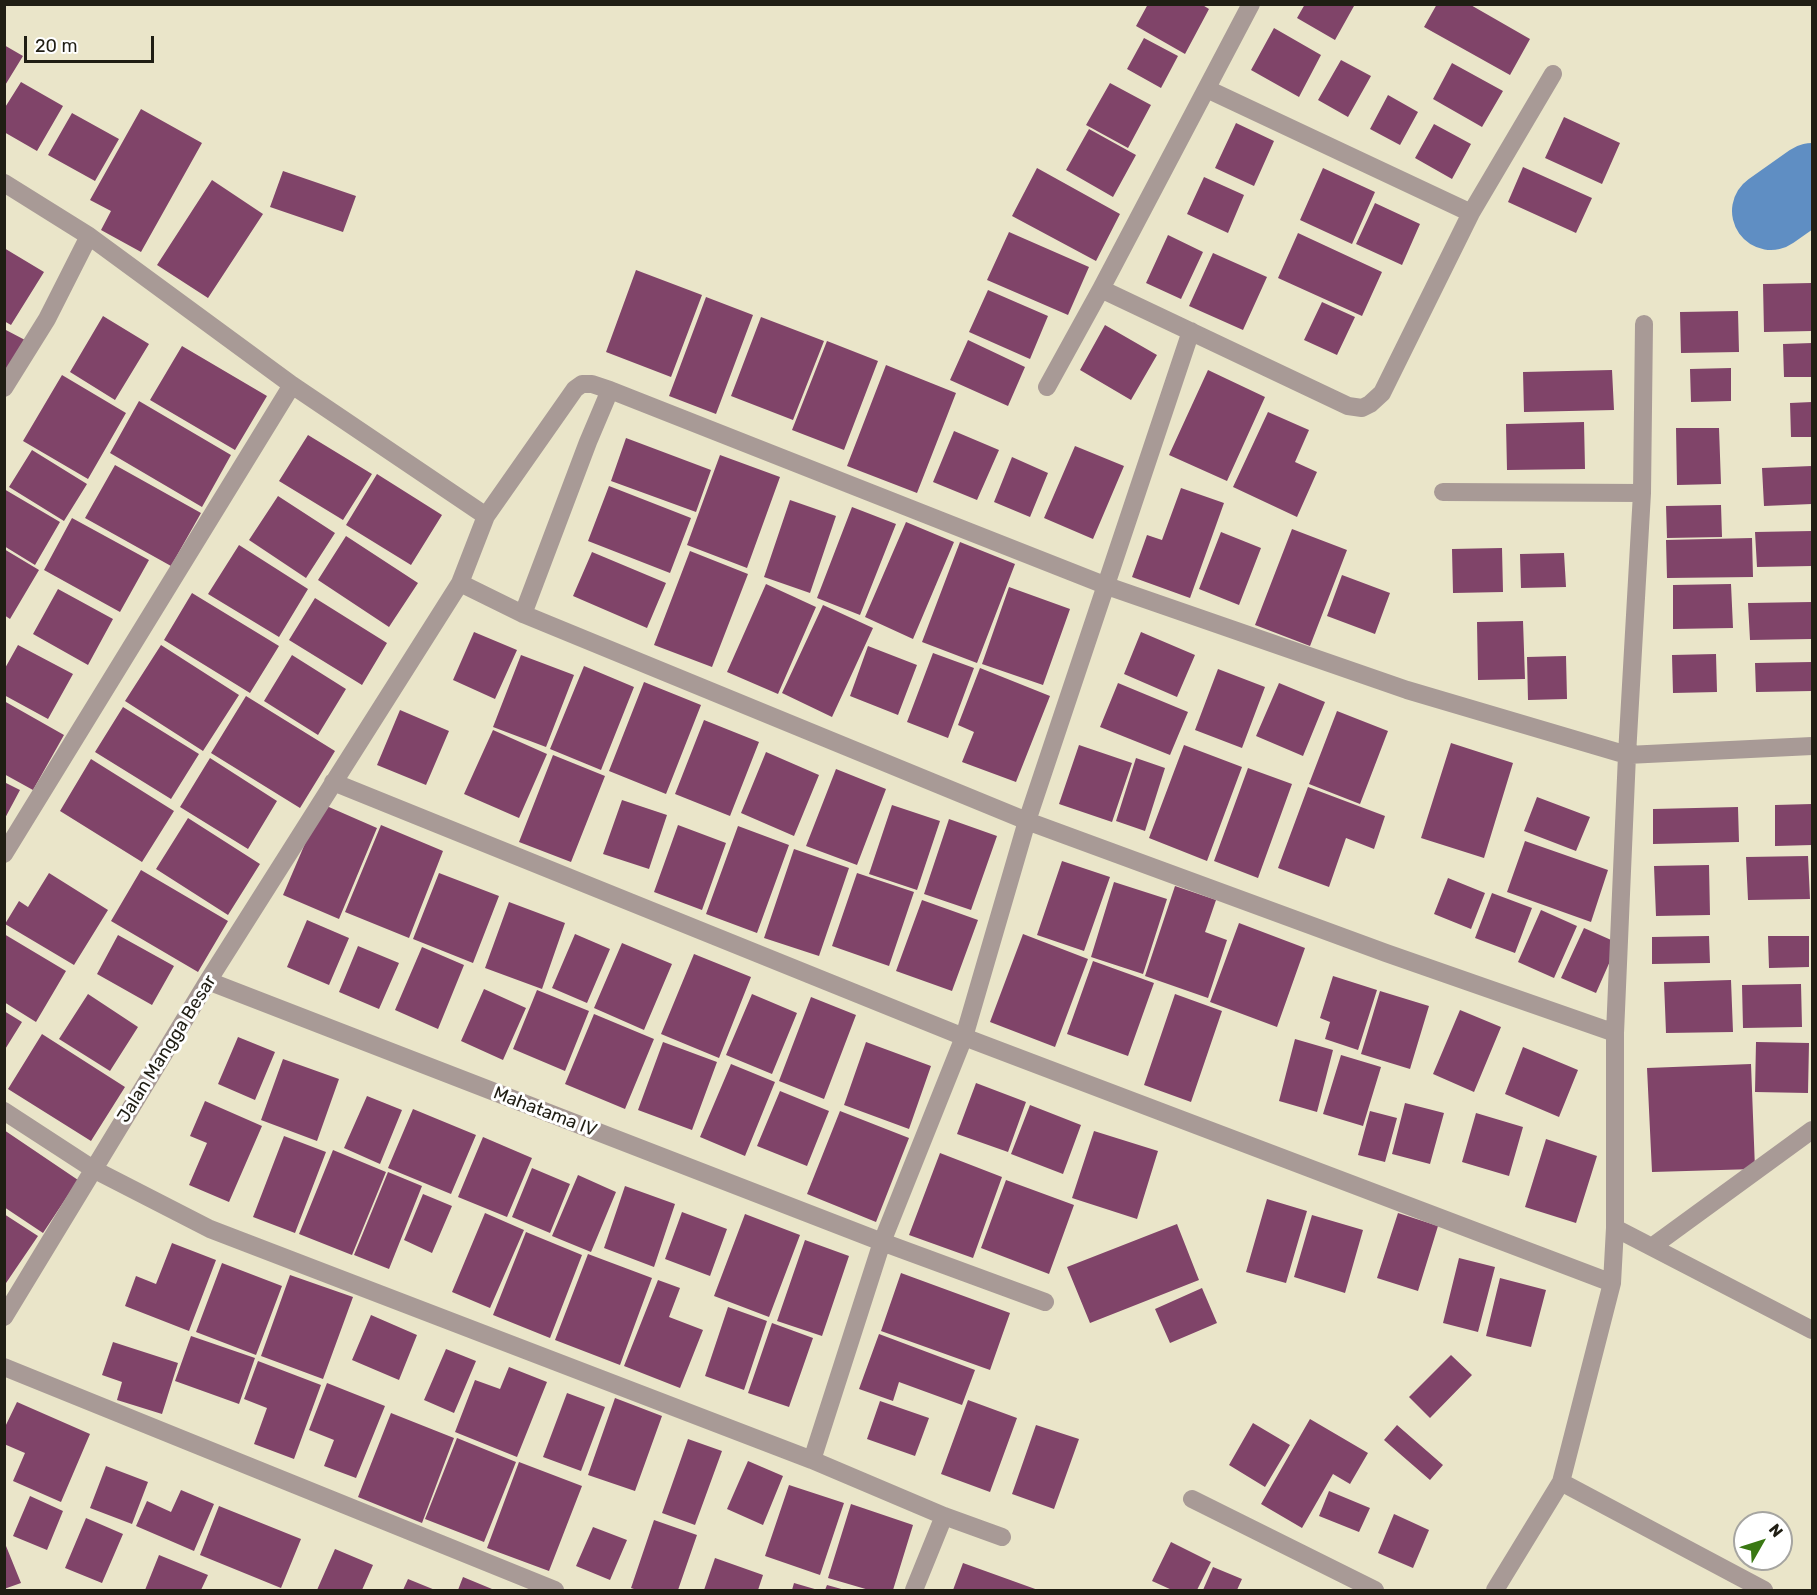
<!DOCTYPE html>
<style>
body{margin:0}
#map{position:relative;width:1817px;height:1595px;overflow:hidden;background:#eae5c9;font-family:Rubik,sans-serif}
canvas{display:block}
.frame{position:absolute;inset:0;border:6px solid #201e14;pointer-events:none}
.north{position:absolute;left:1733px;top:1511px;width:60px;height:60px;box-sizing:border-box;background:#fff;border:2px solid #a6a5a1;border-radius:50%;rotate:51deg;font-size:16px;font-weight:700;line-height:24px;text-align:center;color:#201e14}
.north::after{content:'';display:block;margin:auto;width:21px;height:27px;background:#3a7813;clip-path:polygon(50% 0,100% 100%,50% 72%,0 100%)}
.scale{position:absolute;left:24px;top:36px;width:130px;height:27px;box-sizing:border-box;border:3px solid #201e14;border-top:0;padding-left:8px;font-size:18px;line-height:21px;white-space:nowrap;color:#201e14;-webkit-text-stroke:4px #fff;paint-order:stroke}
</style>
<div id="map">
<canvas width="1817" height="1595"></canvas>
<div class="frame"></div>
<div class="north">N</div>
<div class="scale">20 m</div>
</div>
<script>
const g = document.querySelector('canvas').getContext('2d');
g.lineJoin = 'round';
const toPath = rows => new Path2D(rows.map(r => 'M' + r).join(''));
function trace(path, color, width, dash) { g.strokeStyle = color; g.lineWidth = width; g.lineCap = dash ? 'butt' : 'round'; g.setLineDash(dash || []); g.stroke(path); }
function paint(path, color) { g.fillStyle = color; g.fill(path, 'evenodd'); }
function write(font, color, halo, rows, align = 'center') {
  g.font = font + ' Rubik,sans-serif'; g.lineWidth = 6; g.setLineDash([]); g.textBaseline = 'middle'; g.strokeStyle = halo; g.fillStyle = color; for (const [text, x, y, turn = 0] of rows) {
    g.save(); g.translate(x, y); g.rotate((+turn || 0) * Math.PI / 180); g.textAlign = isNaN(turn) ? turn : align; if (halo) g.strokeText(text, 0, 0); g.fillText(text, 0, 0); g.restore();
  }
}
trace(toPath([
 [1771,211,1812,182]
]), '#5f8ec3', 78);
paint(toPath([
 [1148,4,1201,4,1209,9,1185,54,1136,26],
 [1305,4,1350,4,1354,6,1335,40,1297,18],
 [1437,4,1469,4,1530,39,1510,75,1424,27],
 [1274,28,1321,55,1299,97,1251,70],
 [1144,38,1178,56,1161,88,1127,69],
 [4,45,23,56,4,87],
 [1341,60,1371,76,1348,117,1318,100],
 [1452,63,1503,91,1482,127,1433,99],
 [21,82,63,106,37,151,4,132,4,109],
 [1110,83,1151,105,1128,148,1086,125],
 [1388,95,1418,112,1400,145,1370,129],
 [141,109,202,143,141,252,101,230,111,211,90,200],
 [72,113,119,139,95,181,48,155],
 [1564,117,1620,143,1602,184,1545,158],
 [1236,123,1274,141,1254,186,1215,168],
 [1434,124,1471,144,1452,179,1415,158],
 [1089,129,1136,155,1113,197,1066,170],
 [1523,167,1592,198,1576,233,1508,202],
 [1037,168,1120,214,1096,261,1012,216],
 [1323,168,1375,192,1352,244,1300,220],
 [283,171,356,196,343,232,270,207],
 [1204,177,1244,195,1228,233,1187,214],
 [212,180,263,214,208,298,157,265],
 [1375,203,1420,224,1402,265,1356,244],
 [1009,232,1089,267,1068,315,987,280],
 [1298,233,1382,272,1362,316,1278,278],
 [1168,235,1203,252,1181,299,1146,283],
 [4,248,44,272,11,325,4,321],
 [1213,253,1267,277,1243,330,1189,306],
 [636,270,702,295,671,377,606,352],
 [1812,283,1812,331,1764,332,1763,284],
 [988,290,1048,316,1030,359,969,332],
 [706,297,753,315,716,414,669,396],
 [1322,302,1355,317,1337,355,1304,340],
 [1738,311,1739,352,1681,353,1680,312],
 [103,316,149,344,115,400,70,372],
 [761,317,824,341,793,420,731,396],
 [1105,325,1157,355,1131,400,1080,370],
 [4,329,25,340,4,377],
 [968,340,1025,367,1008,406,950,380],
 [827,341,878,361,844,450,792,430],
 [1812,343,1812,377,1784,377,1783,344],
 [182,346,267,396,235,450,150,400],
 [886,365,956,393,917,493,847,466],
 [1731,368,1731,401,1691,402,1690,369],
 [1208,370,1265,397,1227,481,1169,455],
 [1612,370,1614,410,1524,412,1523,372],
 [62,375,126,413,88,479,23,441],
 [139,401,231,455,202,507,110,453],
 [1812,402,1812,437,1791,437,1790,403],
 [1268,412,1309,430,1295,462,1317,472,1297,517,1233,487],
 [1584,422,1585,469,1507,470,1506,424],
 [1676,428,1719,428,1721,484,1677,485],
 [954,431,999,450,977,500,933,482],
 [308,435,372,474,343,520,279,481],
 [626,438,711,470,696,512,611,481],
 [1075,446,1124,466,1093,539,1044,518],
 [32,450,87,484,64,521,9,487],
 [720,455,780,477,747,568,687,545],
 [1012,457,1048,473,1030,517,994,502],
 [115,465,201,513,171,566,85,518],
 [1812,466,1812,504,1764,506,1762,468],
 [377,474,442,515,411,565,346,525],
 [609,486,691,518,670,573,588,541],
 [1181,488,1224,503,1190,598,1132,577,1147,535,1162,540],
 [4,489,60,522,35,565,4,546],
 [278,496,335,533,306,578,249,540],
 [790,500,836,516,810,593,764,577],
 [1721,505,1722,537,1667,538,1666,506],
 [852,507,896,524,860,615,817,598],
 [72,518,149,560,120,612,44,570],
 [906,522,954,542,913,639,865,617],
 [1292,529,1347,550,1310,646,1255,625],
 [1812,531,1812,566,1757,567,1755,532],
 [1221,532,1261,548,1239,605,1199,589],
 [346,536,418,583,389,627,318,580],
 [1752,538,1753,577,1667,578,1666,540],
 [960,542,1015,564,977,663,922,642],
 [239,545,308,589,279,637,208,594],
 [1502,548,1503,592,1453,593,1452,549],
 [4,549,39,570,10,619,4,615],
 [690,551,748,574,712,667,654,645],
 [592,552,666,583,647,628,573,596],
 [1564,553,1566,587,1521,588,1520,554],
 [1342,575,1390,593,1375,634,1327,616],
 [766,584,816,607,778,694,727,672],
 [1731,584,1733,628,1673,629,1673,585],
 [1009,587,1070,609,1043,685,982,664],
 [58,589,113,619,88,665,33,634],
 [192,593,279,646,250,693,164,640],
 [315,598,387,643,362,685,289,640],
 [1812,602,1812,639,1750,640,1748,603],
 [823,605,873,628,832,717,782,693],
 [1523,621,1525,679,1478,680,1477,622],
 [474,632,517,650,495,699,453,680],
 [1141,632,1195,655,1177,697,1124,674],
 [18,645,73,674,48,719,4,695,4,670],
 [161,645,239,695,203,751,125,701],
 [868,646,917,665,898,715,850,696],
 [933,653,974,668,948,738,907,722],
 [1716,654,1717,692,1673,693,1672,655],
 [292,655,346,689,318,735,264,701],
 [521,655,574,675,546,747,493,727],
 [1566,656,1567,699,1528,700,1527,657],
 [1812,662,1812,691,1756,692,1755,663],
 [584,666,634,687,601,770,550,749],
 [980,668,1050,696,1016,782,962,762,974,732,958,725],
 [1218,669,1265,687,1242,748,1195,730],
 [644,682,701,705,666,794,609,771],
 [1118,683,1188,712,1170,755,1100,727],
 [1279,683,1325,702,1303,756,1256,736],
 [246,696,335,751,300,808,211,753],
 [4,701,64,735,33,790,4,774],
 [123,707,199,754,171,799,95,752],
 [400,710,449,731,426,785,377,765],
 [1337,711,1388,731,1360,804,1309,784],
 [704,720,759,742,730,816,675,794],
 [493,730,547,754,519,818,464,794],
 [1451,743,1513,763,1484,858,1421,838],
 [1079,745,1132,763,1112,822,1059,804],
 [1184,745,1242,767,1207,861,1149,838],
 [766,752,819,775,794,836,741,813],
 [553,755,605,776,571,862,519,842],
 [210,758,277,801,248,849,180,807],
 [1136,758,1165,768,1145,831,1116,821],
 [91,759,174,811,142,862,60,811],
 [1248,768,1292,784,1258,878,1214,861],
 [836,769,886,789,857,865,806,846],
 [4,782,20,790,4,820],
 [1308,787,1385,816,1374,849,1346,838,1329,887,1278,868],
 [1537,797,1590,817,1576,851,1524,831],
 [622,800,667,815,649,869,603,854],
 [322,804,377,828,339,919,283,895],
 [1812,804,1812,845,1775,846,1775,805],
 [892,805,940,821,917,890,869,874],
 [1738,807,1739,842,1653,844,1653,809],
 [188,818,260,864,228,915,156,869],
 [949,819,997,836,971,910,924,894],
 [381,825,443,851,409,938,345,912],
 [678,825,726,843,702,910,654,892],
 [738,826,789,845,757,933,706,914],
 [1525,841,1608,870,1591,922,1507,892],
 [794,849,849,868,819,956,764,938],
 [1808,856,1810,899,1748,900,1746,857],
 [1062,861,1110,877,1084,951,1037,935],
 [1709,865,1710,915,1656,916,1654,866],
 [141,870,228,921,198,972,111,921],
 [49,873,108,910,74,965,5,924,19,901,28,907],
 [439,873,499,896,473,963,413,939],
 [857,873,914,892,889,966,832,946],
 [1448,878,1485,893,1471,929,1434,914],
 [1114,882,1167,899,1143,974,1091,957],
 [1175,886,1216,900,1205,932,1227,940,1208,998,1145,976],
 [1492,893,1532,908,1515,953,1475,938],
 [922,900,978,920,952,991,896,971],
 [509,902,565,923,542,989,485,968],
 [1541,910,1577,926,1554,978,1518,962],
 [307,920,349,938,329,985,287,967],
 [1239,923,1305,948,1277,1027,1210,1002],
 [1584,928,1618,943,1596,993,1561,978],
 [4,934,66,971,36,1022,4,1002],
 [575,934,610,949,587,1003,552,988],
 [1023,934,1088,959,1055,1047,990,1022],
 [118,935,174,966,152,1005,97,974],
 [1709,936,1710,963,1652,964,1652,937],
 [1768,936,1809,936,1809,967,1769,968],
 [622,943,672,964,644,1030,594,1008],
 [358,946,399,963,379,1009,339,992],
 [422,947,464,965,438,1029,395,1010],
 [694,954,751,977,719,1058,661,1034],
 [1093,961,1154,983,1128,1056,1067,1034],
 [1333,976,1377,990,1358,1050,1325,1039,1330,1022,1320,1018],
 [1731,980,1733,1032,1666,1033,1664,982],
 [1801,984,1802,1027,1743,1028,1742,985],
 [484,989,526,1008,503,1060,461,1041],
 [537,990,589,1011,565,1071,513,1049],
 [1380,991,1429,1006,1410,1069,1361,1054],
 [88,994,138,1027,110,1071,59,1039],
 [752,994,797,1013,772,1074,726,1055],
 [1175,994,1222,1011,1191,1102,1144,1085],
 [811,997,856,1015,824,1099,779,1081],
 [1460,1010,1501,1027,1474,1092,1433,1074],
 [4,1011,22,1022,4,1051],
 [594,1014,654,1039,625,1109,565,1084],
 [42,1034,125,1087,91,1141,8,1089],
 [238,1037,275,1052,255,1100,218,1084],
 [1295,1039,1333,1050,1317,1112,1279,1101],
 [663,1042,717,1062,692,1130,638,1110],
 [866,1042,931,1066,909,1129,844,1105],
 [1756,1042,1809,1043,1808,1093,1755,1092],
 [1523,1047,1578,1070,1559,1117,1505,1094],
 [1341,1055,1381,1067,1363,1126,1323,1114],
 [283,1059,339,1079,317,1141,261,1120],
 [731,1064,775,1082,745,1156,700,1137],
 [1751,1064,1755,1169,1652,1172,1647,1068],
 [976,1083,1026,1102,1008,1152,957,1134],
 [780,1091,829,1111,807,1166,757,1146],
 [367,1096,402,1110,380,1164,344,1148],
 [205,1101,262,1126,229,1202,189,1185,207,1143,190,1136],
 [1405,1103,1444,1113,1430,1164,1392,1154],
 [1030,1105,1081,1125,1063,1174,1011,1154],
 [413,1109,476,1135,451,1194,388,1168],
 [840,1111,909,1138,876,1222,807,1194],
 [1370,1111,1397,1118,1385,1162,1358,1155],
 [1476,1113,1523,1127,1509,1176,1462,1162],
 [4,1130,78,1180,43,1233,4,1207],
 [1094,1131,1158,1151,1137,1219,1072,1198],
 [284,1136,326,1152,295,1233,253,1217],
 [483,1137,532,1158,507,1217,458,1197],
 [1546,1139,1597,1156,1576,1223,1525,1207],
 [333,1150,386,1172,352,1255,299,1234],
 [940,1153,1002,1177,973,1258,909,1235],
 [532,1168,570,1184,550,1233,512,1217],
 [388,1172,422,1186,389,1269,354,1255],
 [578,1175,616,1192,591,1252,552,1236],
 [1006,1180,1074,1205,1049,1274,981,1248],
 [625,1186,675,1204,654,1267,604,1248],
 [423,1194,452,1206,432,1253,404,1240],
 [1267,1199,1307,1211,1286,1283,1246,1272],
 [682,1212,727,1229,710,1276,665,1259],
 [485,1213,524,1230,490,1308,452,1292],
 [1398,1213,1438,1226,1418,1291,1377,1278],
 [4,1214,38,1236,4,1286],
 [745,1214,800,1235,769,1317,714,1296],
 [1312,1215,1363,1230,1345,1293,1294,1277],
 [1177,1224,1199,1280,1090,1323,1067,1267],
 [526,1232,582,1255,550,1338,493,1315],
 [805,1240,849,1256,822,1336,777,1321],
 [172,1243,216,1260,189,1331,125,1306,136,1276,156,1284],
 [588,1254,652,1278,620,1365,555,1340],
 [1459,1258,1495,1267,1478,1332,1443,1323],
 [222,1263,282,1286,256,1355,196,1332],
 [901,1273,1010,1313,990,1370,881,1331],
 [290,1275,353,1297,323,1379,261,1356],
 [1500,1278,1546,1290,1531,1347,1486,1336],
 [658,1280,680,1288,669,1317,703,1330,680,1388,624,1366],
 [1202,1288,1217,1323,1170,1343,1155,1309],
 [728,1307,767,1321,744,1390,705,1376],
 [371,1315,417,1335,399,1380,352,1360],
 [772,1323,813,1338,789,1407,748,1393],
 [879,1334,975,1370,962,1405,899,1382,893,1401,859,1389],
 [191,1336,255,1358,239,1404,175,1381],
 [113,1342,178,1363,162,1414,117,1400,122,1382,102,1375],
 [446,1349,476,1361,454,1413,424,1400],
 [1451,1355,1472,1375,1430,1418,1409,1397],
 [258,1361,321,1385,294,1459,254,1444,267,1408,244,1399],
 [509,1367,547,1382,517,1457,455,1432,475,1380,500,1389],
 [327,1383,385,1406,356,1478,324,1466,334,1440,309,1430],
 [567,1393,605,1407,581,1471,543,1457],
 [615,1398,662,1416,635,1491,588,1475],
 [968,1400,1017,1418,990,1492,941,1474],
 [880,1401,929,1418,915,1456,867,1439],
 [17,1402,90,1434,61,1502,13,1481,25,1453,4,1444,4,1429],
 [391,1413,454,1438,422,1523,358,1497],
 [1310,1419,1368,1453,1350,1484,1333,1474,1302,1528,1261,1504],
 [1253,1423,1290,1445,1265,1487,1229,1465],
 [1036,1425,1079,1439,1054,1509,1012,1494],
 [1397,1425,1443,1465,1430,1480,1384,1440],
 [457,1438,516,1462,484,1542,425,1519],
 [688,1439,722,1451,695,1525,662,1513],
 [748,1461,783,1476,763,1525,727,1509],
 [519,1462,582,1486,549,1571,487,1548],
 [106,1466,148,1482,132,1524,90,1508],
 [789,1485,844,1503,820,1575,765,1556],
 [181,1490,214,1504,194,1551,136,1526,147,1501,171,1512],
 [1329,1491,1370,1508,1359,1532,1319,1516],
 [30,1496,63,1511,47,1550,13,1536],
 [851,1504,913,1525,893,1590,869,1590,828,1578],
 [219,1506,301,1539,281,1588,200,1555],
 [1394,1514,1429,1530,1413,1568,1378,1553],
 [86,1518,123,1534,102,1583,65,1568],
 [654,1520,697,1535,678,1590,637,1590,631,1588],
 [593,1527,627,1540,610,1580,576,1566],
 [4,1541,21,1583,4,1589],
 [1171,1542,1211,1562,1197,1590,1172,1590,1152,1581],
 [335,1549,373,1565,362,1590,317,1590],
 [159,1555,208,1575,201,1590,145,1590],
 [715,1558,763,1575,758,1590,704,1590],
 [963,1563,1038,1590,953,1590],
 [1213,1567,1242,1579,1237,1590,1203,1590],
 [463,1577,492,1589,491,1590,458,1590],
 [408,1579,435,1590,403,1590],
 [794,1583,818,1590,792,1590],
 [827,1585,845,1590,825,1590]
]), '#804469');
trace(toPath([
 [1207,89,1471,213],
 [4,183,89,236,292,385,486,516],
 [1101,289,1348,406,1362,408,1370,404,1382,393,1471,213,1553,74],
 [1047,387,1101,289,1251,4],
 [4,388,47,319,89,236],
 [1443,492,1642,493],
 [460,583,523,614,1027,821,1386,953,1615,1033],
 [523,614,588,442,610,390],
 [333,782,964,1037,1612,1283],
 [4,854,292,385],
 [208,981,882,1242,1045,1302],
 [4,1111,93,1169,210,1229,812,1460,944,1516,1002,1537],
 [1615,1228,1812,1330],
 [1653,1246,1812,1130],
 [4,1317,208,981,460,583,486,516,575,389,582,384,592,384,610,390,1107,586,1407,690,1627,755,1812,746],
 [4,1367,555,1590],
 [812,1460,882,1242,964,1037,1027,821,1191,331],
 [1561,1482,1764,1590],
 [1192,1499,1375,1590],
 [914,1590,944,1516],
 [1495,1590,1561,1482,1612,1283,1615,1228,1615,1033,1627,755,1642,493,1644,324]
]), '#a89a96', 18);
write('18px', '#201e14', '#fff', [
 ["Jalan Mangga Besar",167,1049,-58],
 ["Mahatama IV",545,1112,21]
]);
</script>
